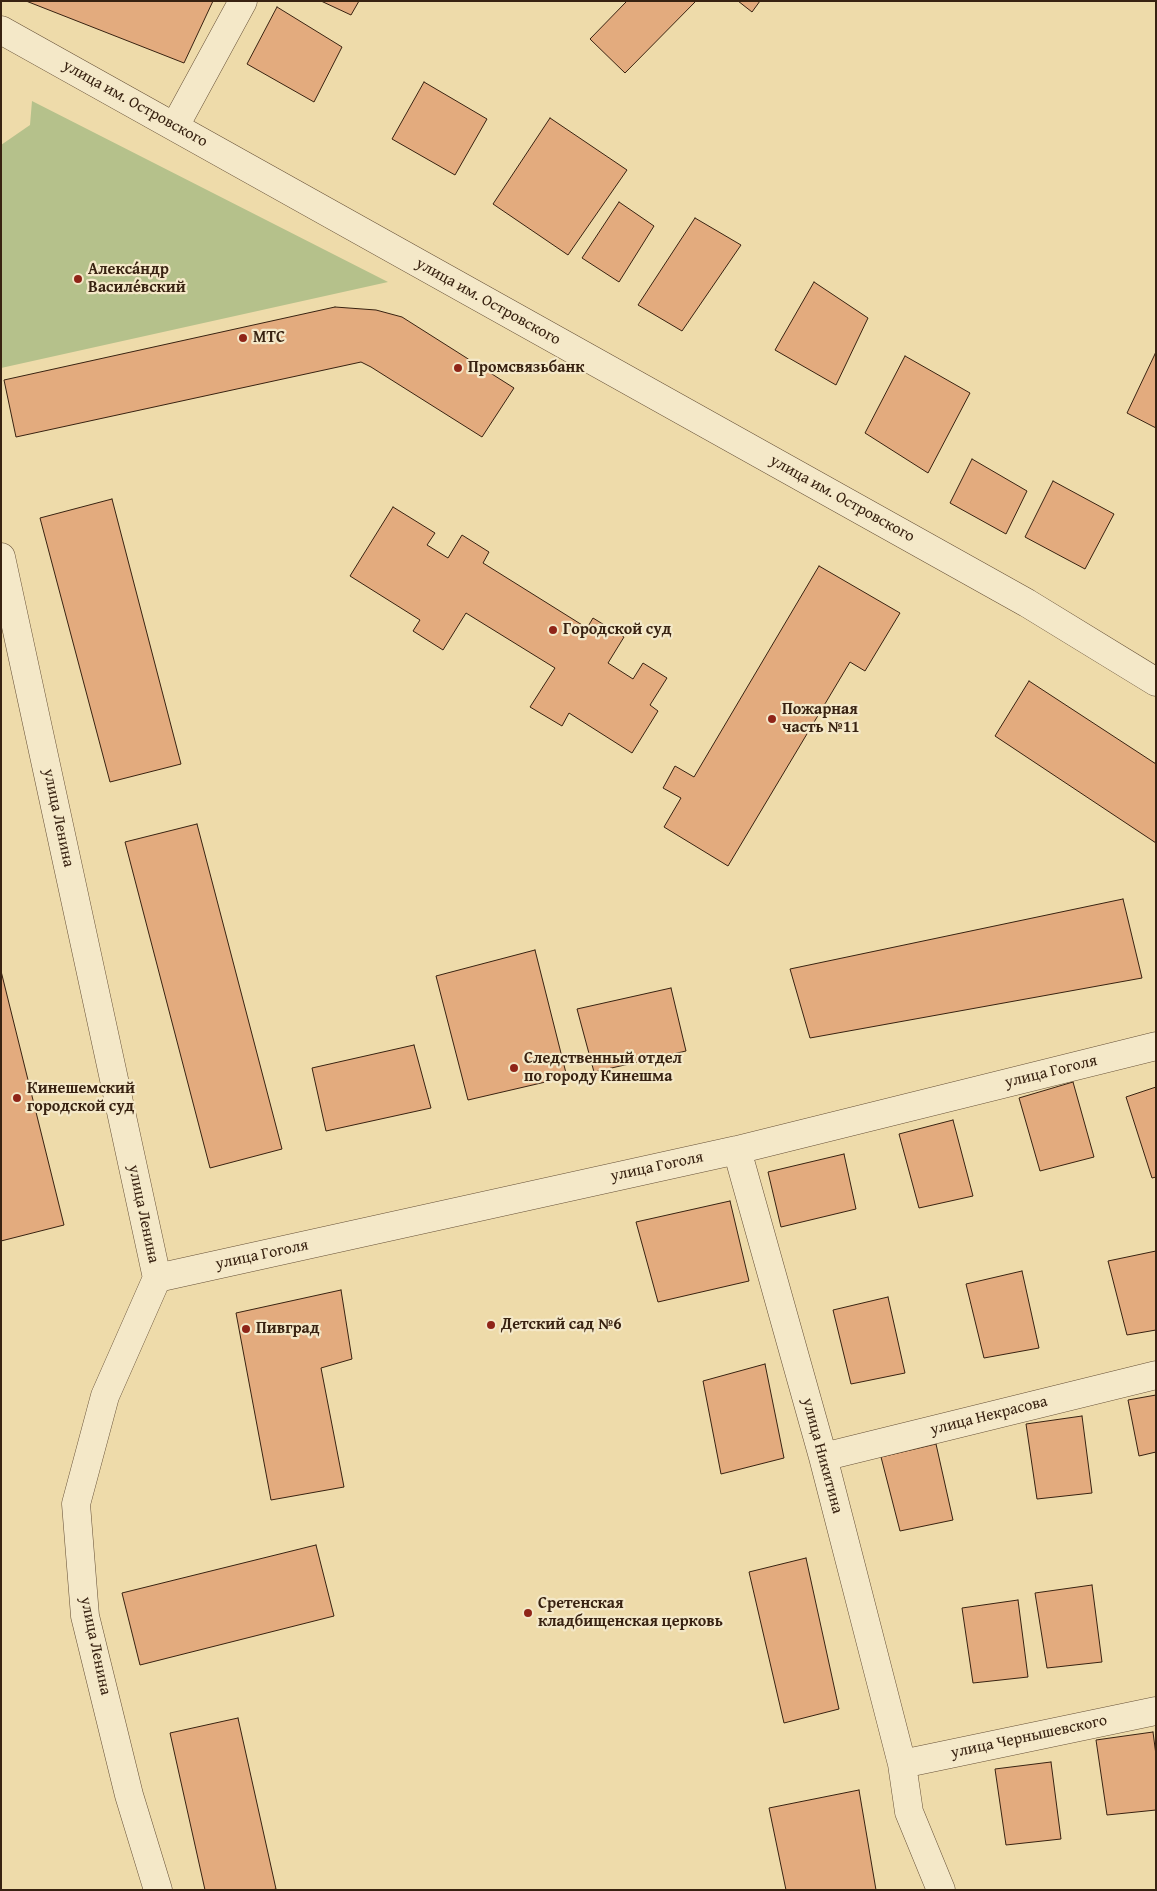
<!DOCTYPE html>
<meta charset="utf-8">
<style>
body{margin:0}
#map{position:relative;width:1157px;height:1891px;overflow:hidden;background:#eedbaa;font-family:"Gentium Book Plus",serif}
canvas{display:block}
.frame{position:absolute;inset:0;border:2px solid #382211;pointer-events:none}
</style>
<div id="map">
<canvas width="1157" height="1891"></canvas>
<div class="frame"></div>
</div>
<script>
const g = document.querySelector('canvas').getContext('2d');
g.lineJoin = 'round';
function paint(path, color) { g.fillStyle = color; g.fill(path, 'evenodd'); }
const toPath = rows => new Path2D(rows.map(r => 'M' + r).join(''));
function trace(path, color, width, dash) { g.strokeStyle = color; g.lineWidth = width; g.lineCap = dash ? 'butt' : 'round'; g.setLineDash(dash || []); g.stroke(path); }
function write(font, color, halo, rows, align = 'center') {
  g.font = font + ' "Gentium Book Plus",serif'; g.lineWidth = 4.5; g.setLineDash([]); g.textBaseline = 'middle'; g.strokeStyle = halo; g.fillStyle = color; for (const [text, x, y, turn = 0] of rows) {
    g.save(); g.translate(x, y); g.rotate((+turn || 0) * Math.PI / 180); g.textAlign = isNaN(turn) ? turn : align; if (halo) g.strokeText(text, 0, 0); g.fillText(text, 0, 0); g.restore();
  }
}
paint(toPath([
 [32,101,388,282,1,368,1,145,30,125]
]), '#b5c18b');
const building = toPath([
 [26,1,213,1,184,63,26,1],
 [321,1,359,1,351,15,321,1],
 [627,1,696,1,625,73,590,39,627,1],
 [738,1,760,1,752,12,738,1],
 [277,7,342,47,314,102,247,64,277,7],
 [424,82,487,119,455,175,392,139,424,82],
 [550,118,627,170,568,255,493,204,550,118],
 [619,202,654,226,619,282,582,258,619,202],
 [695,218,741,245,682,331,638,305,695,218],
 [814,282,868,318,836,385,775,350,814,282],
 [335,307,376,310,402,317,514,388,482,437,371,367,361,362,16,437,4,380,335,307],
 [1155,354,1156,355,1156,428,1127,413,1155,354],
 [905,356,970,393,928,473,865,433,905,356],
 [972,459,1027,491,1006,534,950,503,972,459],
 [1053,481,1114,514,1085,569,1025,537,1053,481],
 [112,499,181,764,110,782,40,518,112,499],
 [393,507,435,533,427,545,448,558,462,535,489,552,483,563,587,628,593,618,624,637,608,663,633,679,643,663,667,678,650,705,658,711,632,753,569,713,562,726,530,707,555,668,466,613,443,650,413,631,420,620,350,576,393,507],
 [819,566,900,613,865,671,850,662,728,866,664,827,681,798,663,788,675,766,694,777,819,566],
 [1029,681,1156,764,1156,843,995,736,1029,681],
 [197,824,282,1149,210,1168,125,842,197,824],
 [1123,899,1142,978,810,1038,790,969,1123,899],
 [535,950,567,1077,468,1100,436,976,535,950],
 [1,971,64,1225,1,1241,1,971],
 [671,988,686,1051,594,1072,577,1009,671,988],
 [414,1045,431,1108,326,1131,312,1068,414,1045],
 [1073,1082,1094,1157,1040,1171,1019,1098,1073,1082],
 [1156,1087,1156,1177,1152,1178,1126,1097,1156,1087],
 [953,1120,973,1196,919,1208,899,1134,953,1120],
 [844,1154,856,1209,781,1227,768,1172,844,1154],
 [730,1201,749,1281,658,1302,636,1222,730,1201],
 [1156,1251,1156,1330,1127,1335,1108,1261,1156,1251],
 [1022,1271,1039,1348,984,1358,966,1284,1022,1271],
 [341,1290,352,1359,321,1368,344,1487,271,1500,236,1313,341,1290],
 [888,1297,905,1373,851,1384,833,1310,888,1297],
 [765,1364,784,1458,721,1474,703,1381,765,1364],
 [1156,1395,1156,1452,1139,1456,1128,1400,1156,1395],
 [1082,1416,1092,1493,1037,1499,1026,1424,1082,1416],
 [936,1444,953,1520,900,1531,881,1457,936,1444],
 [316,1545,334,1616,140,1665,122,1593,316,1545],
 [806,1558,839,1709,784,1723,749,1572,806,1558],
 [1092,1585,1102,1662,1047,1668,1035,1593,1092,1585],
 [1018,1600,1028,1677,973,1683,962,1608,1018,1600],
 [238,1718,276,1889,272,1890,205,1890,170,1733,238,1718],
 [1153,1732,1156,1755,1156,1810,1107,1815,1096,1740,1153,1732],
 [1051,1762,1061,1839,1006,1845,995,1769,1051,1762],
 [859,1790,876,1890,786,1890,769,1808,859,1790]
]);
paint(building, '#e3ab7e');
trace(building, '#382211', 1);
const minor = toPath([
 [175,126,243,1],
 [1,557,157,1278,105,1396,76,1504,85,1616,129,1795,158,1890],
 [737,1150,823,1457,902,1764,909,1812,941,1890],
 [157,1278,737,1150,1156,1046],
 [823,1457,1156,1375],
 [902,1764,1156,1711]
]);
const tertiary = toPath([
 [1,30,1027,603,1156,682]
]);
trace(minor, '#665037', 29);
trace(tertiary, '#665037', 29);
trace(minor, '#f4e8c8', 28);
trace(tertiary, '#f4e8c8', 28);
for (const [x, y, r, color] of [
 [78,279,5,"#8f2418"],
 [243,338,5,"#8f2418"],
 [458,368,5,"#8f2418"],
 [553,630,5,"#8f2418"],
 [772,719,5,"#8f2418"],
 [514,1068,5,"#8f2418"],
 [17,1098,5,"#8f2418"],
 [491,1325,5,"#8f2418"],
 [246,1329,5,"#8f2418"],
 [528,1613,5,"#8f2418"]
]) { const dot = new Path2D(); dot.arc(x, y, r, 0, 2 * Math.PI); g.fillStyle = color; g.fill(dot); trace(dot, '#f4e8c8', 2); }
write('16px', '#382211', '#f4e8c8', [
 ["улица им. Островского",135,104,29],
 ["улица им. Островского",488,302,29],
 ["улица им. Островского",842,499,29],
 ["улица Ленина",58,818,78],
 ["улица Гоголя",1051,1072,-14],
 ["улица Гоголя",657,1167,-12],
 ["улица Ленина",143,1214,78],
 ["улица Гоголя",262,1255,-12],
 ["улица Некрасова",989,1416,-14],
 ["улица Никитина",822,1456,75],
 ["улица Ленина",95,1646,78],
 ["улица Чернышевского",1029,1737,-12]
]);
write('bold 16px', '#382211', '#f4e8c8', [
 ["Алекса́ндр",88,270],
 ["Василе́вский",88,288],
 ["МТС",253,338],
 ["Промсвязьбанк",468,368],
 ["Городской суд",563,630],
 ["Пожарная",782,710],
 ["часть №11",782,728],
 ["Следственный отдел",524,1059],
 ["по городу Кинешма",524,1077],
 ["Кинешемский",27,1089],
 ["городской суд",27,1107],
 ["Детский сад №6",501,1325],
 ["Пивград",256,1329],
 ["Сретенская",538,1604],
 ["кладбищенская церковь",538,1622]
], 'left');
</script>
